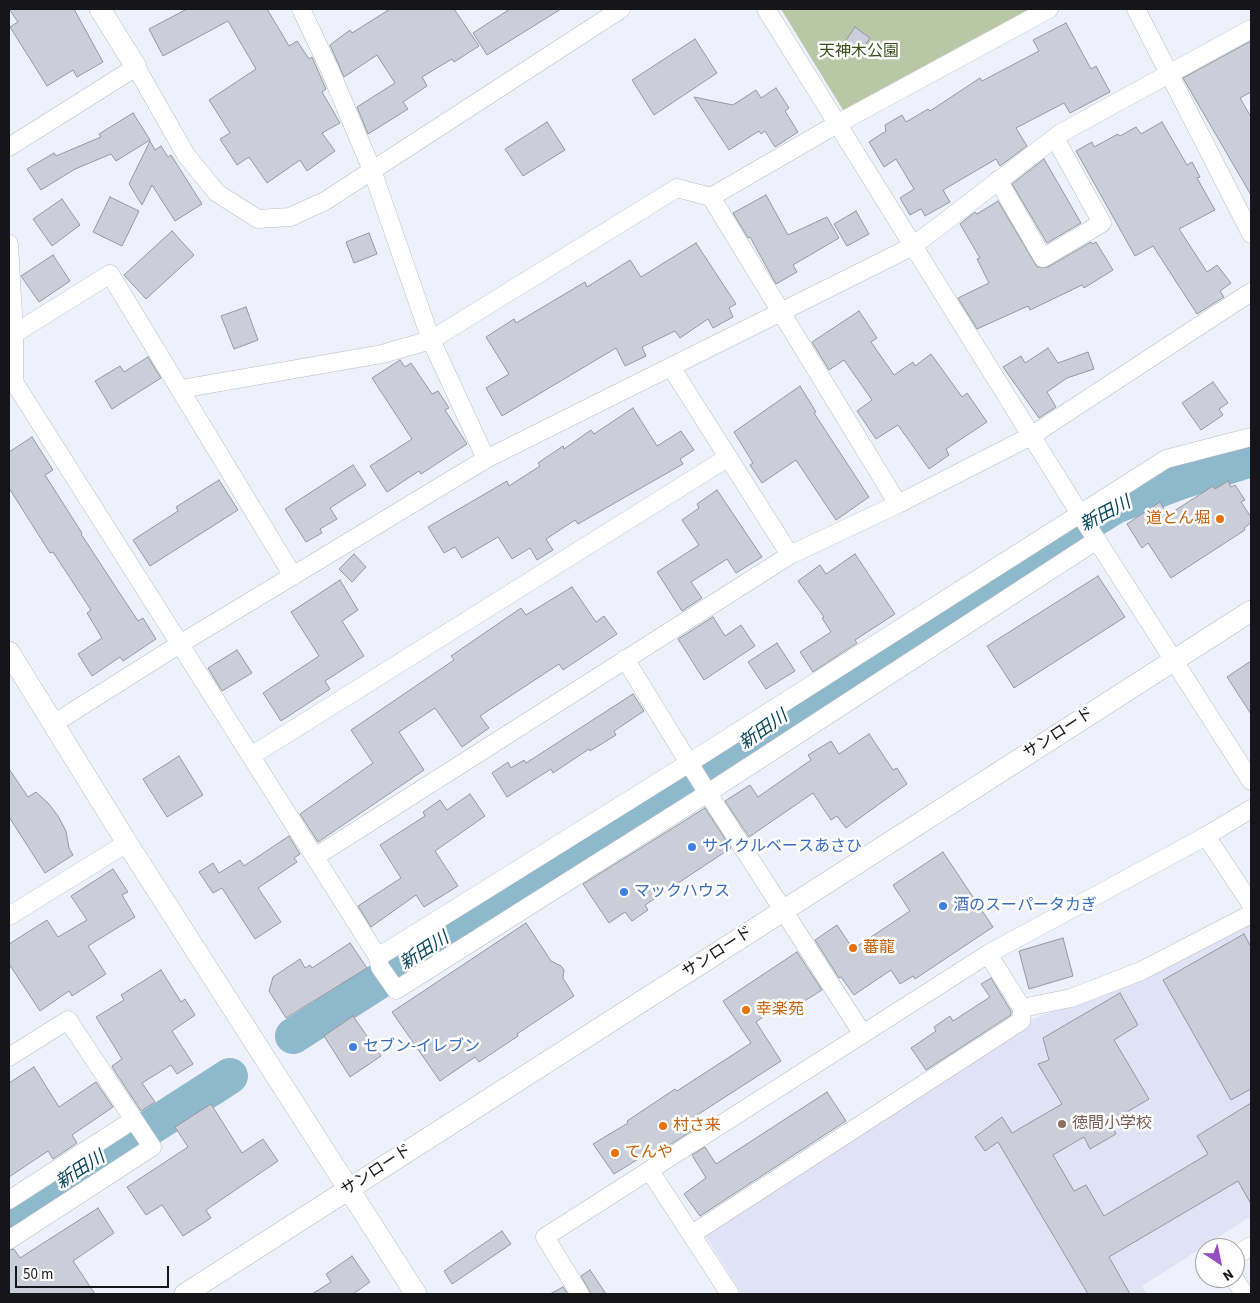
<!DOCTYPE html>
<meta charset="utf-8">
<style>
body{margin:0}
#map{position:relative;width:1260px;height:1303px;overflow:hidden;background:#eef0fb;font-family:"Source Sans 3",sans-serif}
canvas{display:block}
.frame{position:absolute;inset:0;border:10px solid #16161a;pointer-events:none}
.north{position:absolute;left:1195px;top:1238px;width:50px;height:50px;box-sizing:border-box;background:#fefefe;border:1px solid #a1a1a3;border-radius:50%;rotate:146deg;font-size:14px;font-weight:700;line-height:20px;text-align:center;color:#16161a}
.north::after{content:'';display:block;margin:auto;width:18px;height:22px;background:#954ec2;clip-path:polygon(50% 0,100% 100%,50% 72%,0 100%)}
.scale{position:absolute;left:15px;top:1266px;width:154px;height:22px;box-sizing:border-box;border:2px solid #16161a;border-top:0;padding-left:6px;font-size:15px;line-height:18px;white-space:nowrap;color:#16161a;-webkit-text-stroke:4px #fefefe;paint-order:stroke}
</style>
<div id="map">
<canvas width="1260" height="1303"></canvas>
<div class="frame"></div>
<div class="north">N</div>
<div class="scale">50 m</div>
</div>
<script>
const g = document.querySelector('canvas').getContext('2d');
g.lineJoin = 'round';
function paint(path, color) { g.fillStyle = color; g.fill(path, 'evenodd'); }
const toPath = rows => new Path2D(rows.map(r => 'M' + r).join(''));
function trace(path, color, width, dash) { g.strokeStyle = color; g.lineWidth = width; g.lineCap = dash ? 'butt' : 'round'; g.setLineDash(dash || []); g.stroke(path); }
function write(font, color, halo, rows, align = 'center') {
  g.font = font + ' "Source Sans 3","Noto Sans JP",sans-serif'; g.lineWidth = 5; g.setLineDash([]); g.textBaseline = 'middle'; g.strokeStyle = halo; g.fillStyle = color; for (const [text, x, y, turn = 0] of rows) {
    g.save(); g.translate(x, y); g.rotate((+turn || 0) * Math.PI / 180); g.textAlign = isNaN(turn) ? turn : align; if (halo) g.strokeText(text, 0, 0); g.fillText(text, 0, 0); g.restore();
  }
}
paint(toPath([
 [1246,924,1251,928,1251,1216,1142,1286,1147,1294,742,1294,705,1235,1033,1019,1143,975]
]), '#e0e2f5');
paint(toPath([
 [781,9,1029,9,843,110]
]), '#b8c8a6');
trace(toPath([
 [293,1036,697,778,842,677,1115,506,1185,480,1251,459],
 [9,1218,230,1076]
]), '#8eb9cc', 36);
const building = toPath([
 [9,9,74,9,103,62,77,77,73,70,47,86,10,27,18,22,9,9],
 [187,9,267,9,289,46,297,41,309,59,312,57,326,89,322,92,340,123,322,133,335,151,307,171,300,160,267,183,249,157,237,165,220,139,230,133,209,100,256,69,228,21,163,56,149,29,187,9],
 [390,9,454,9,479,46,454,62,452,59,422,77,427,86,403,102,408,109,368,134,357,107,395,83,377,55,344,77,330,45,350,30,352,33,390,9],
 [510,9,561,9,487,55,473,33,510,9],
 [1066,23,1091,69,1096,66,1110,92,1070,113,1064,103,1016,128,1027,146,1000,166,996,159,943,190,950,202,925,216,921,209,910,215,900,198,914,189,896,159,884,167,869,142,886,131,885,125,902,115,906,122,928,109,930,111,980,78,982,81,1039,51,1033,40,1066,23],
 [855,27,870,38,859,53,844,43,855,27],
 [695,39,717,73,654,115,632,80,695,39],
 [1251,41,1251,92,1240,98,1251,117,1251,195,1183,78,1251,41],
 [776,88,789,108,785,111,798,132,775,147,765,131,761,134,759,131,729,150,694,97,733,105,756,90,761,98,776,88],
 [133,113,150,140,116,161,111,154,75,169,41,190,27,169,54,153,56,156,101,137,99,134,133,113],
 [547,122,565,150,523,176,505,149,547,122],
 [1162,122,1187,165,1192,162,1200,177,1197,178,1215,210,1179,229,1207,272,1217,265,1231,283,1220,291,1224,297,1197,314,1153,246,1135,256,1076,151,1092,142,1094,147,1118,134,1120,136,1136,127,1141,134,1162,122],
 [150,141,155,150,161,146,168,157,171,155,202,204,175,221,152,185,142,205,129,184,150,141],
 [1044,159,1081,223,1047,243,1012,184,1044,159],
 [766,195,788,235,827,217,839,238,793,265,797,272,776,284,750,237,748,238,733,213,766,195],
 [110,197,139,211,122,246,93,232,110,197],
 [62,199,80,225,52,246,33,219,62,199],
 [998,201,1037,267,1048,267,1091,242,1092,244,1096,242,1113,270,1084,288,1082,285,1030,310,1028,306,977,329,958,298,989,283,977,259,980,258,960,224,975,212,977,214,998,201],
 [856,211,869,234,847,246,834,224,856,211],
 [172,231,194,255,146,299,124,275,172,231],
 [369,233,377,254,354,263,346,242,369,233],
 [696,243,736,304,729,308,733,317,713,328,708,319,680,338,675,331,642,347,646,356,625,366,616,348,502,416,486,388,509,374,486,337,514,319,516,323,585,282,587,287,630,260,641,277,696,243],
 [53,255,70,281,39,302,21,276,53,255],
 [246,307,258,340,234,349,221,316,246,307],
 [859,311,877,338,871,342,894,375,913,362,915,366,931,354,962,397,967,393,987,422,946,449,949,455,929,469,898,425,876,439,857,411,872,400,844,360,829,370,812,342,859,311],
 [1048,348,1058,363,1088,352,1094,369,1067,378,1047,392,1056,407,1039,418,1003,367,1021,356,1025,363,1048,348],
 [148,357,161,378,112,409,95,381,120,366,124,372,148,357],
 [400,360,405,367,411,363,432,394,438,391,449,408,445,410,467,444,421,474,419,471,387,492,370,466,412,439,372,378,400,360],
 [1213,382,1228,403,1219,409,1223,415,1201,430,1182,403,1213,382],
 [800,386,816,412,814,413,869,497,836,520,796,460,762,483,750,465,753,463,734,432,800,386],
 [633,408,657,446,681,431,694,450,680,459,683,464,578,524,575,520,546,539,553,550,537,560,530,548,512,559,498,537,462,558,455,547,444,553,428,527,507,481,509,486,540,466,538,463,563,446,564,449,591,430,594,434,633,408],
 [32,437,53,470,45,475,82,533,81,534,138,621,143,618,156,639,123,661,120,657,92,676,78,654,102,638,87,613,91,610,53,552,50,553,9,488,9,452,32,437],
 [353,465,366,485,330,508,337,519,320,529,322,533,306,542,285,509,353,465],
 [219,480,238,510,150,566,133,540,178,511,176,507,219,480],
 [1228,481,1231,487,1235,485,1245,500,1241,502,1251,517,1251,523,1244,528,1245,530,1171,578,1148,543,1142,548,1127,524,1160,502,1168,515,1213,486,1215,489,1228,481],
 [717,490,762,557,736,573,727,559,691,582,702,598,682,611,657,572,699,545,682,520,699,508,697,504,717,490],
 [354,554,366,567,352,582,339,569,354,554],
 [855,554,895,614,855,640,857,643,813,672,800,652,831,632,822,618,824,617,798,581,820,565,826,574,855,554],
 [1098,576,1125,617,1014,688,987,646,1098,576],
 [340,580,358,610,342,621,364,656,325,681,330,689,281,721,263,693,319,656,291,612,340,580],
 [572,587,596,622,604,616,617,634,563,670,559,664,480,716,489,728,462,747,435,708,399,732,424,770,318,842,300,814,373,763,351,730,454,660,451,656,521,608,526,615,572,587],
 [713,617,725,636,741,625,755,646,704,680,678,639,713,617],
 [777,643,795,671,766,689,748,662,777,643],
 [237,650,252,673,222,691,208,668,237,650],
 [1251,661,1251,714,1227,677,1251,661],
 [633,694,644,711,614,731,616,735,590,751,589,749,553,773,551,769,507,797,492,773,508,762,511,768,524,760,526,763,633,694],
 [869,734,893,770,897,768,907,784,846,828,837,816,831,820,813,793,749,837,725,801,750,785,758,797,811,760,808,755,831,741,839,754,869,734],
 [179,756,203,795,167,817,143,779,179,756],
 [9,769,28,797,36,792,49,804,58,816,66,831,69,848,73,855,45,873,9,817,9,769],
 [470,794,485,816,435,851,458,886,424,907,416,895,371,927,358,906,401,878,380,845,425,816,423,812,440,800,447,810,470,794],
 [705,808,731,848,645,905,648,910,632,921,625,912,609,923,583,884,705,808],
 [289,836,300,854,294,858,297,862,258,888,281,922,255,939,222,888,213,893,199,872,213,863,219,873,240,860,244,866,289,836],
 [943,852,993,927,915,979,913,976,900,984,891,970,854,995,841,977,839,978,815,940,837,925,853,949,910,911,893,885,943,852],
 [113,869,128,892,122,895,135,917,88,946,106,974,72,996,69,991,40,1011,9,964,9,944,47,920,58,937,87,920,71,896,113,869],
 [526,923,551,961,561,966,564,970,563,978,574,996,517,1034,518,1036,479,1062,475,1057,440,1081,392,1012,526,923],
 [1244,934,1251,947,1251,1089,1231,1100,1163,980,1244,934],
 [1063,938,1073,976,1029,989,1019,951,1063,938],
 [350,943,367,968,286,1018,269,991,273,977,300,959,305,968,310,965,312,968,350,943],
 [797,952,822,990,795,1007,789,999,756,1022,781,1061,694,1117,699,1126,651,1157,648,1153,614,1174,593,1144,628,1123,627,1121,675,1089,677,1091,751,1043,723,1001,797,952],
 [161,970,181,1002,185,999,195,1015,172,1031,193,1064,177,1074,171,1065,142,1083,155,1102,141,1111,114,1070,112,1066,122,1059,96,1017,124,1000,121,995,161,970],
 [991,978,1011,1011,1011,1015,926,1070,911,1048,936,1031,934,1027,950,1016,953,1021,990,997,981,984,991,978],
 [1120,993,1138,1025,1114,1040,1149,1099,1110,1122,1116,1134,1090,1149,1084,1137,1053,1155,1074,1191,1086,1185,1104,1216,1208,1154,1197,1136,1251,1103,1251,1204,1238,1181,1109,1257,1130,1294,1088,1294,998,1142,985,1151,975,1137,1002,1117,1012,1133,1062,1104,1038,1064,1049,1060,1043,1038,1120,993],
 [353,1016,381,1056,350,1077,324,1036,353,1016],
 [34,1067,59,1107,96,1082,113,1107,72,1135,77,1143,53,1159,48,1151,9,1177,9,1083,34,1067],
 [827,1092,846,1121,700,1216,684,1194,706,1178,692,1155,705,1147,716,1164,827,1092],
 [211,1104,242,1153,263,1139,278,1161,206,1210,211,1218,183,1236,162,1205,146,1215,127,1187,188,1147,175,1127,211,1104],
 [98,1208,114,1233,73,1261,95,1294,9,1294,9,1250,14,1249,20,1258,98,1208],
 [502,1231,511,1244,452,1284,444,1271,502,1231],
 [352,1256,370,1282,353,1294,312,1294,331,1282,326,1274,352,1256],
 [590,1270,606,1294,591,1294,581,1276,590,1270],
 [563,1287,568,1294,550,1294,563,1287]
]);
paint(building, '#cbcdd8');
trace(building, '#9597a1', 1);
const minor = toPath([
 [301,9,329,68,372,170,431,340,486,459],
 [766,9,1080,514,1251,781],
 [1136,9,1251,234],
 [9,147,136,67,186,155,217,193,258,219,290,217,325,201,621,9],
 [998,180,1043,258,1102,223,1055,138],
 [711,197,837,124,1049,9],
 [9,244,14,333,14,382,378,957,689,763,1166,459,1251,437],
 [9,337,110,274,293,576],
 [671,367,790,555],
 [181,389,382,354,431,340,677,188,711,197,898,504],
 [625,659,702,784,862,1033],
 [53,724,180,644,486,459,913,246,1061,133,1251,29],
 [251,756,727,458],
 [1206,836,1251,904],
 [315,857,790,555,898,504,1031,436,1251,292],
 [9,916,127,843],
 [378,957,380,967,396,990,708,793,1097,540],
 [1022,1008,1071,998,1141,971,1251,914],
 [9,1057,68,1020,152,1147,9,1240],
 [650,1171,730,1294],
 [9,1200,133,1120],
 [692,1234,1021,1021,1022,1008,988,954],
 [1235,1256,1251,1246],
 [1234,1278,1244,1294],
 [580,1294,545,1237,988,954,1206,836,1251,809]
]);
const tertiary = toPath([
 [100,9,136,67],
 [9,652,127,843,416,1294],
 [185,1294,1251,611]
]);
trace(minor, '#babcc6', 19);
trace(tertiary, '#babcc6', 22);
trace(minor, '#fff', 18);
trace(tertiary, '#fff', 21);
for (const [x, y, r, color] of [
 [1220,519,5,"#e8710a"],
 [692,847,5,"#3f7fe0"],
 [624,892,5,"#3f7fe0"],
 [943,906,5,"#3f7fe0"],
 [853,948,5,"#e8710a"],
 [746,1010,5,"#e8710a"],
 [353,1047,5,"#3f7fe0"],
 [1062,1124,5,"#8d6e63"],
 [663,1126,5,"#e8710a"],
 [615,1153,5,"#e8710a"]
]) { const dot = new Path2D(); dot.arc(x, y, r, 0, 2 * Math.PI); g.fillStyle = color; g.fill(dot); trace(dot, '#fefefe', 2); }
write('16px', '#3b511b', '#fefefe', [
 ["天神木公園",859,52]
]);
write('16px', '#c56008', '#fefefe', [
 ["道とん堀",1210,519,"right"],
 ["蕃龍",863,948],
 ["幸楽苑",756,1010],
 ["村さ来",673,1126],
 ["てんや",625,1153]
], 'left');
write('16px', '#16161a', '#fefefe', [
 ["サンロード",1059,734,-33],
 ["サンロード",718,953,-33],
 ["サンロード",377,1171,-33]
]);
write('16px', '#366cbe', '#fefefe', [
 ["サイクルベースあさひ",702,847],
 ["マックハウス",634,892],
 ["酒のスーパータカぎ",953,906],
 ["セブン-イレブン",363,1047]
], 'left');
write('16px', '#785e54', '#fefefe', [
 ["徳間小学校",1072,1124]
], 'left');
write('italic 18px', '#064559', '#fefefe', [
 ["新田川",1106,515,-28],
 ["新田川",764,731,-35],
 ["新田川",425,952,-33],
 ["新田川",81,1171,-33]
]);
</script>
